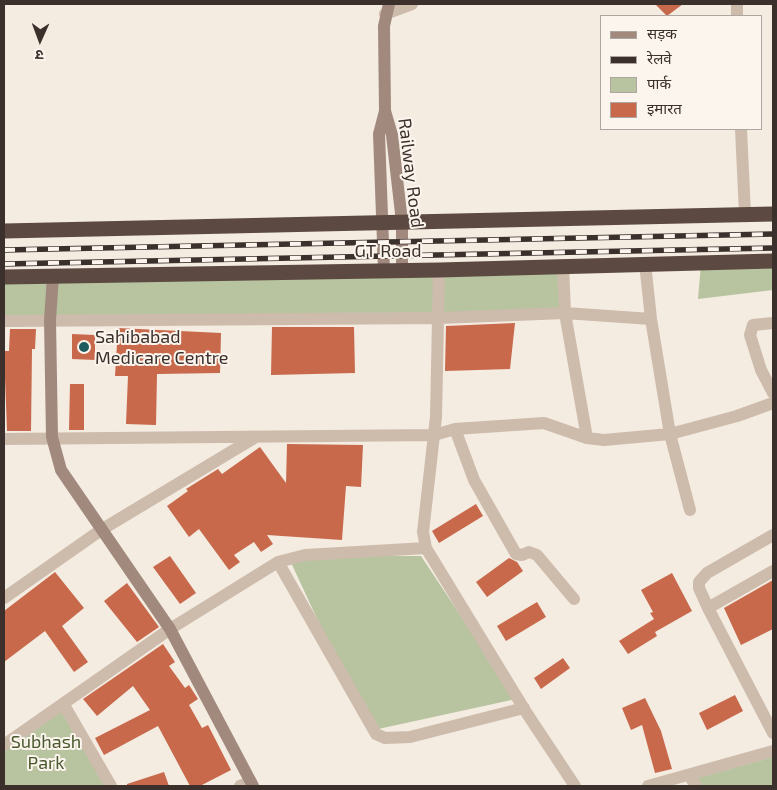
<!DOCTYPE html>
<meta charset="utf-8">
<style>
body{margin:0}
#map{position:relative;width:777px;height:790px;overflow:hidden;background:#f4ebe1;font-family:"Exo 2","Noto Sans Devanagari",sans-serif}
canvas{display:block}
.frame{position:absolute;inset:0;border:5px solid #3b302b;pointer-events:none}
.legend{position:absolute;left:600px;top:15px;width:162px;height:115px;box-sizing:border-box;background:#fbf5ee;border:1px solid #aea6a0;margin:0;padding:6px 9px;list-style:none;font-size:15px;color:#3b302b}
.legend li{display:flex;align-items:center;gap:10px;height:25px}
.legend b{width:25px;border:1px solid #aea6a0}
.north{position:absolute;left:15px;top:15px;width:50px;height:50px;-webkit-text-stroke:4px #fbf5ee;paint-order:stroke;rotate:182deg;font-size:14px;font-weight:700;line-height:20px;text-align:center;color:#3b302b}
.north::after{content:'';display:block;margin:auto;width:18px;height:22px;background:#3b302b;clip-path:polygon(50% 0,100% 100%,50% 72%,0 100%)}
</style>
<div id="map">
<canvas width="777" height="790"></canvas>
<div class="frame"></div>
<ul class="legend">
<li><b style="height:6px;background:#a18a7d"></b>सड़क</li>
<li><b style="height:6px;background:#3b302b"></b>रेलवे</li>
<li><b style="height:14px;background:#b8c4a0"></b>पार्क</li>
<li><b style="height:14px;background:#c8694b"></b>इमारत</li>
</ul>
<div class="north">उ</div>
</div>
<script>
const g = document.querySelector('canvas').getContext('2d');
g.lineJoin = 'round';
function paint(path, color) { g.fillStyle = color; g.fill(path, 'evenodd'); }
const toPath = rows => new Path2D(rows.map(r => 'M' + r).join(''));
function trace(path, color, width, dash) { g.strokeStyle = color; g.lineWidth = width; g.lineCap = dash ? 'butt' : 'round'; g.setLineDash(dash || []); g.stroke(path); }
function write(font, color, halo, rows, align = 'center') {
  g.font = font + ' "Exo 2",sans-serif'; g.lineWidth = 4; g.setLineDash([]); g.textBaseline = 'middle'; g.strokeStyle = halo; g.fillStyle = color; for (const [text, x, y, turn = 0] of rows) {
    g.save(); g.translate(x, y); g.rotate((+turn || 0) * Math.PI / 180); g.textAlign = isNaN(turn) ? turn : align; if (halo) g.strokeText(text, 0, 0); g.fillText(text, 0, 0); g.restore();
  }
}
paint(toPath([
 [773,263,773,290,698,299,701,264],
 [559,265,564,312,4,322,4,277],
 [288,556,421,556,516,699,369,731],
 [57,704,107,786,4,786,4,740],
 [773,757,773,786,694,786,690,780]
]), '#b8c4a0');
paint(toPath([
 [655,4,683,4,667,16],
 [515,323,510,369,445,371,446,326],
 [272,327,354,327,355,373,271,375],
 [118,328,221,333,220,373,157,374,156,425,126,424,128,376,115,376],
 [10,329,36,329,35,349,32,349,31,431,7,431,4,351,9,351],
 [72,334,95,335,95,360,72,359],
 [70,384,84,384,84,430,69,430],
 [287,444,363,445,361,487,346,486,342,540,267,535,273,544,261,552,254,542,234,555,240,562,229,570,199,529,189,537,167,506,188,491,186,489,218,469,222,474,260,447,286,483],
 [476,504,483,516,439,543,432,531],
 [170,556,196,593,180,604,153,567],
 [509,558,517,562,523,571,487,597,476,582],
 [55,572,84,608,62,626,88,662,74,672,45,631,4,662,4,611],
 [672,573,692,611,655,632,657,636,628,654,619,641,654,619,650,613,653,612,641,590],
 [773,580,773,629,741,645,724,608],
 [127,583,159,627,137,642,104,601],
 [537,602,546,617,506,641,497,626],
 [163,644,175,662,169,666,185,688,189,685,198,699,189,705,202,728,208,725,231,770,200,786,190,786,158,726,104,755,95,738,150,710,133,686,97,716,83,699],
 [563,658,570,668,541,689,534,678],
 [735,695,743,711,707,730,699,713],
 [645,698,661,731,672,769,655,773,642,725,631,730,622,708],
 [164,772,169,786,127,786,127,784]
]), '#c8694b');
trace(toPath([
 [737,4,737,16],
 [385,14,412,4],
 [741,129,745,214],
 [645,263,651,319,670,434,690,510],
 [563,265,565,313,587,438],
 [439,270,436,417,423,532,426,548,526,712,575,786],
 [4,321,439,318,565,313,651,319],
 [773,323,753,325,750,335,761,370,773,393],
 [455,429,474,480,516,554,522,555,529,552,537,555,574,599],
 [4,439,434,435,455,429,544,423,587,438,604,440,670,434,737,416,773,403],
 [773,535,707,573,699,582,699,588,708,608,773,733],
 [278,562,376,734,385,738,410,737,524,708],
 [4,598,101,530,254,438],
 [708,608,773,571],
 [64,705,111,786],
 [4,745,170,629,278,562,305,555,426,548],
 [689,775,696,786],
 [240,786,251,782],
 [648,786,773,751]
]), '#cdbbac', 12);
trace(toPath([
 [389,4,384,26,385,111,392,135,402,222,402,270],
 [384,270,379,134,385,111],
 [53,276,50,320,52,437,61,470,170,629,253,786]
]), '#a18a7d', 12);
trace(toPath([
 [4,231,773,214],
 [4,277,439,270,773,261]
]), '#5c4a42', 15);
const rail = toPath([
 [4,250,773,234],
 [4,264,773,248]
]);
trace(rail, '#3b302b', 5.5);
trace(rail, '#fbf5ee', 4, [11]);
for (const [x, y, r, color] of [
 [84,347,6,"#1f5a5e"]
]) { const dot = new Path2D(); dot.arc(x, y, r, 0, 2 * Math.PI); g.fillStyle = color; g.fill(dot); trace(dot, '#fbf5ee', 2); }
write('18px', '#3b302b', '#fbf5ee', [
 ["Railway Road",411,173,83],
 ["GT Road",388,251]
]);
write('18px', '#3b302b', '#fbf5ee', [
 ["Sahibabad",95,337],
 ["Medicare Centre",95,358]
], 'left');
write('18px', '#4a5a2e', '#fbf5ee', [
 ["Subhash",46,742],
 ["Park",46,763]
]);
</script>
